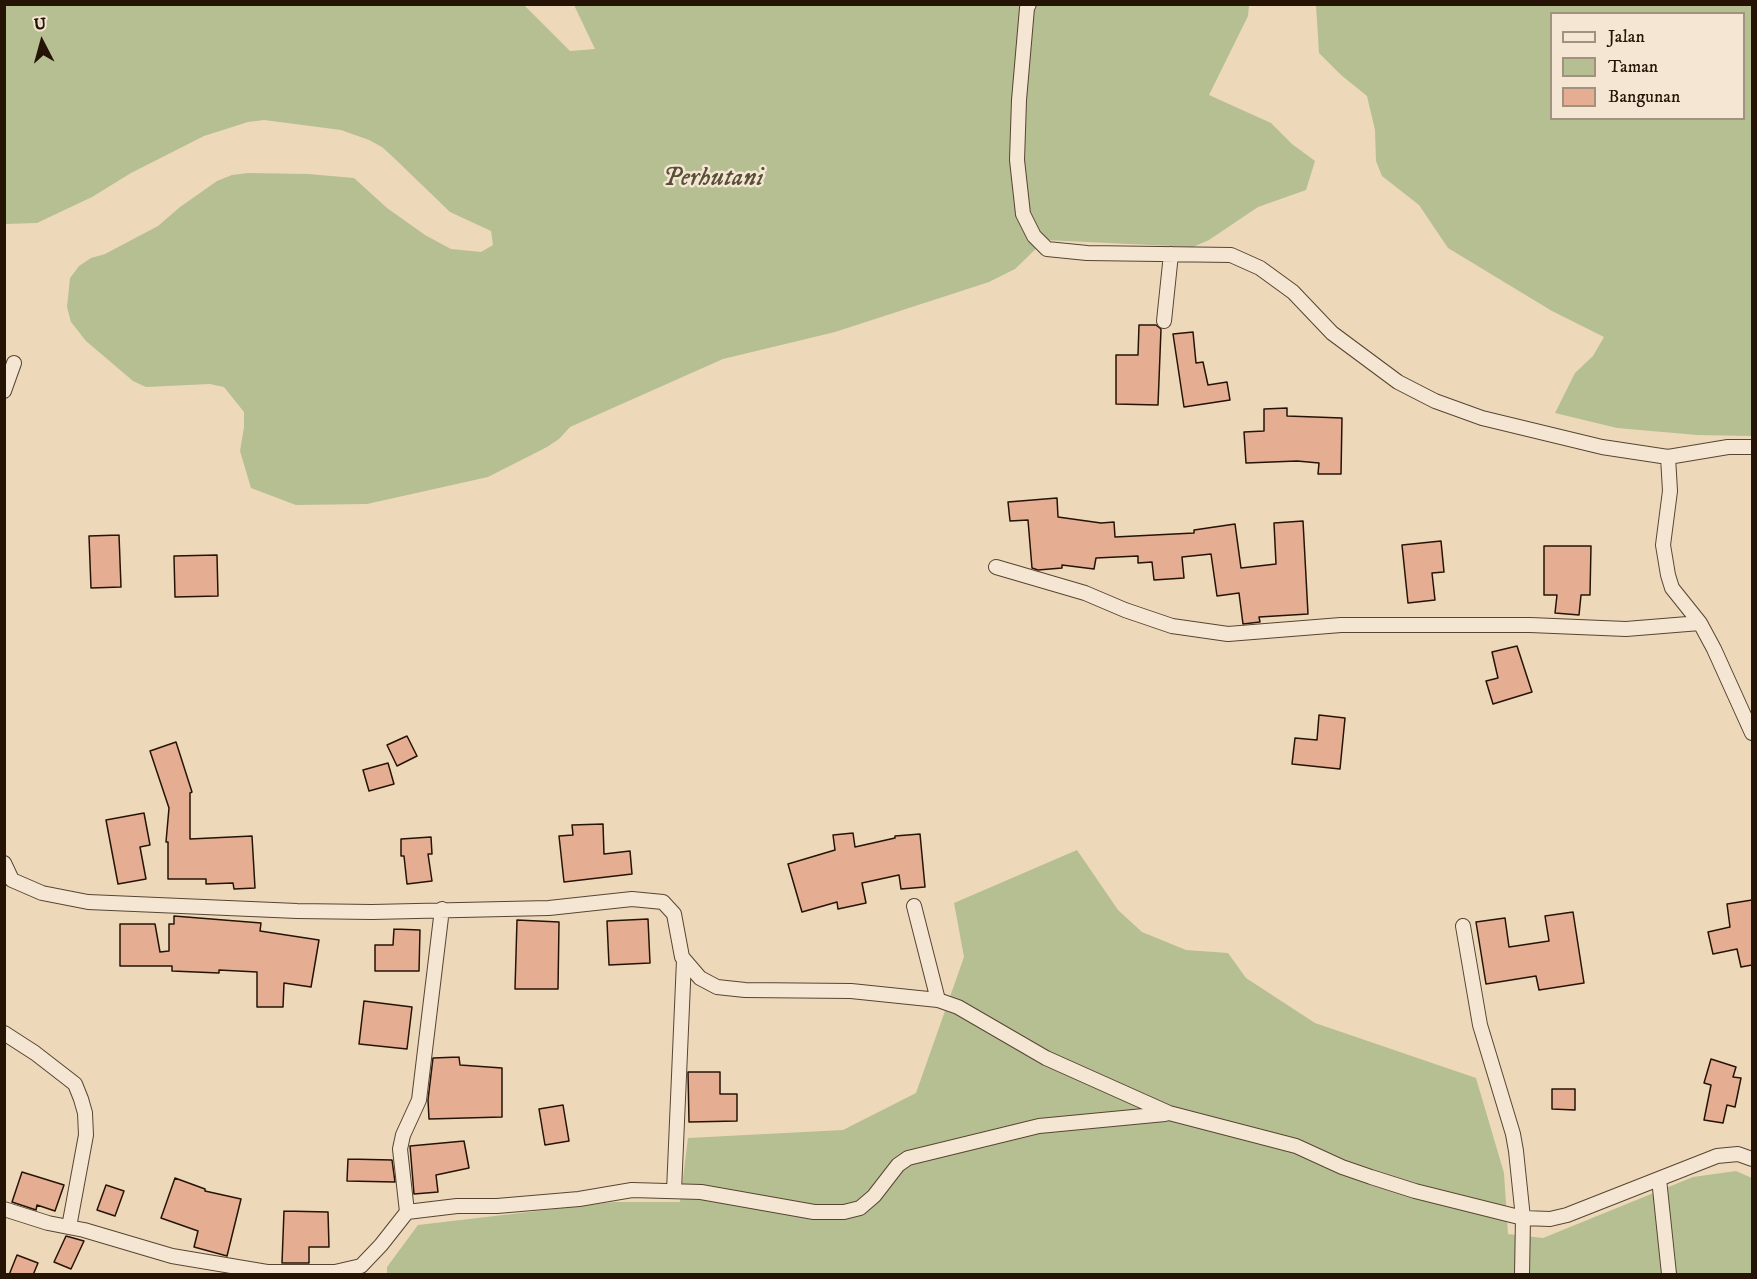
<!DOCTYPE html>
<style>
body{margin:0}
#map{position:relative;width:1757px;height:1279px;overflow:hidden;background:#eed8ba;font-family:"IM FELL DW Pica",serif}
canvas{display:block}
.frame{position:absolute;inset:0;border:6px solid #251406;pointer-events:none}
.legend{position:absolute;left:1550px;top:12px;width:195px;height:108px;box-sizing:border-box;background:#f4e6d2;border:2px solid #a19280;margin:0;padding:8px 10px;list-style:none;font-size:18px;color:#251406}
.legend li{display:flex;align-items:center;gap:12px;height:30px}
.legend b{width:30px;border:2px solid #a19280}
.north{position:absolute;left:12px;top:12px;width:60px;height:60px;-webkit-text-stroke:4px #f4e6d2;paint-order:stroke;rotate:354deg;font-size:16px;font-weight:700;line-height:24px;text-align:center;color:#251406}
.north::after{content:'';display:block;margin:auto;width:21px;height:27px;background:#251406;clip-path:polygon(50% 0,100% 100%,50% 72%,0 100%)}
</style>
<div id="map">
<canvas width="1757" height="1279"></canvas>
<div class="frame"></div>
<ul class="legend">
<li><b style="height:8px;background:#f4e6d2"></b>Jalan</li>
<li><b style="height:16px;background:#b5bf92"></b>Taman</li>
<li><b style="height:16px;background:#e5ae93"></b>Bangunan</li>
</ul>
<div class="north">U</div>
</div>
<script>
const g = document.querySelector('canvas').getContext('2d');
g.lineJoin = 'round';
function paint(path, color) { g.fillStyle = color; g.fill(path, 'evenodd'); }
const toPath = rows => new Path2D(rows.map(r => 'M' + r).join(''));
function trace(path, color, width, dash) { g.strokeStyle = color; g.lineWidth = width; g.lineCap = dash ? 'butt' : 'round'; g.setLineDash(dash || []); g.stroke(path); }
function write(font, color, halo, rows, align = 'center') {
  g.font = font + ' "IM FELL DW Pica",serif'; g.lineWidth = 5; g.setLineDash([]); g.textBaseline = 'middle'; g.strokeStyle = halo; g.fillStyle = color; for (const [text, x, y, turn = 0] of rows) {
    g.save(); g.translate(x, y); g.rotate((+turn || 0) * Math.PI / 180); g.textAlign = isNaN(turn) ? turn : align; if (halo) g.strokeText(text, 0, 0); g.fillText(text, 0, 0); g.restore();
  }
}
paint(toPath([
 [4,5,524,5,570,51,595,49,574,5,1249,5,1248,16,1209,95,1271,123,1292,144,1315,161,1306,190,1258,207,1209,240,1193,247,1045,240,1015,269,989,282,835,332,723,359,570,427,559,439,547,447,488,477,367,504,296,505,251,488,240,451,244,427,244,412,224,387,210,384,146,387,133,381,86,341,71,322,67,307,70,278,79,266,91,258,105,254,158,226,180,207,217,181,232,175,248,173,308,174,354,178,387,208,425,235,451,249,481,252,493,245,491,231,450,212,393,157,382,147,369,140,341,130,264,120,248,122,204,136,131,173,92,197,37,223,5,224],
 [1316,5,1752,5,1752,436,1697,435,1617,428,1555,413,1575,373,1593,356,1604,337,1552,311,1448,248,1419,205,1382,176,1376,161,1375,130,1367,96,1341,75,1319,53],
 [1552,14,1744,14,1744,118,1552,118],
 [1077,850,1118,910,1142,932,1186,950,1228,953,1246,978,1315,1023,1476,1078,1504,1173,1508,1234,1543,1238,1693,1177,1736,1171,1752,1178,1752,1274,387,1274,387,1267,418,1225,614,1202,680,1202,688,1138,843,1130,916,1093,964,957,954,903]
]), '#b5bf92');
const building = toPath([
 [1139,325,1156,325,1161,329,1158,405,1116,404,1116,355,1138,355,1139,325],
 [1193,332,1196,363,1203,362,1208,385,1227,382,1230,400,1184,407,1173,334,1193,332],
 [1287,408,1287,416,1342,418,1341,474,1318,474,1319,463,1297,461,1246,463,1244,432,1264,431,1264,409,1287,408],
 [1057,498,1058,517,1101,523,1114,522,1115,537,1194,533,1194,530,1235,524,1241,568,1276,564,1274,523,1303,521,1308,614,1259,617,1260,622,1243,624,1239,593,1217,596,1211,554,1182,557,1184,578,1154,580,1152,562,1138,563,1138,556,1096,558,1094,569,1062,565,1062,568,1038,570,1032,568,1028,520,1010,521,1008,502,1057,498],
 [119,535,121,587,91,588,89,536,119,535],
 [1441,541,1444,572,1432,573,1435,600,1408,603,1402,545,1441,541],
 [1544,546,1591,546,1590,595,1581,595,1579,615,1555,613,1557,595,1544,595,1544,546],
 [217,555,218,596,175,597,174,556,217,555],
 [1517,646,1532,692,1493,704,1486,681,1498,678,1492,652,1517,646],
 [1319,715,1345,718,1340,769,1292,764,1295,738,1317,740,1319,715],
 [407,736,417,756,397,766,387,745,407,736],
 [176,742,192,792,190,793,190,839,252,836,255,888,234,889,233,883,206,884,206,879,168,879,168,842,166,842,169,808,150,751,176,742],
 [388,763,394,784,369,791,363,770,388,763],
 [144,813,150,845,140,847,146,879,118,884,106,820,144,813],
 [603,824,604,854,630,851,632,874,564,882,559,836,573,835,572,825,603,824],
 [853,833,855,847,895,838,895,836,920,834,925,887,901,889,899,875,862,883,866,903,838,909,837,902,802,912,788,864,835,850,833,835,853,833],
 [431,837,432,854,428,854,432,881,407,884,404,856,401,856,401,839,431,837],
 [1752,900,1752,965,1741,967,1737,949,1713,954,1708,932,1730,927,1727,904,1752,900],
 [1573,912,1584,983,1539,990,1536,976,1486,984,1476,922,1505,918,1509,947,1549,941,1545,916,1573,912],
 [174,916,261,923,260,931,319,940,311,987,284,983,283,1007,257,1007,257,972,219,970,219,973,172,971,172,966,120,966,120,924,155,924,160,952,169,951,169,924,174,924,174,916],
 [648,919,650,963,609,965,607,921,648,919],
 [517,920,559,922,558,989,515,989,517,920],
 [394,929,420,930,419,971,375,971,375,945,393,945,394,929],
 [364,1001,412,1007,407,1049,359,1044,364,1001],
 [459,1057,460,1065,502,1068,502,1117,429,1119,428,1100,433,1058,459,1057],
 [1711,1059,1736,1067,1733,1077,1741,1078,1735,1107,1727,1105,1723,1123,1704,1120,1711,1085,1704,1083,1711,1059],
 [688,1072,720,1072,720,1094,737,1094,737,1121,689,1122,688,1072],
 [1552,1089,1575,1089,1575,1110,1552,1109,1552,1089],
 [563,1105,569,1141,545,1145,539,1109,563,1105],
 [464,1141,469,1168,436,1175,438,1192,414,1194,410,1146,464,1141],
 [348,1159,392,1160,395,1182,347,1181,348,1159],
 [22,1172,64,1185,55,1211,37,1205,36,1210,12,1202,22,1172],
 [175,1178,205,1189,205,1191,241,1199,227,1256,194,1247,198,1231,161,1218,175,1178],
 [106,1185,124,1191,115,1216,97,1210,106,1185],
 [284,1211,328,1212,329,1247,309,1247,309,1263,282,1263,284,1211],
 [66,1236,84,1241,71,1269,54,1262,66,1236],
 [17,1255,38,1263,33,1275,9,1275,17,1255]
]);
paint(building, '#e5ae93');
trace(building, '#251406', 1.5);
const minor = toPath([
 [1029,4,1027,8,1019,100,1017,160,1023,214,1034,236,1047,249,1087,253,1231,255,1260,268,1293,292,1332,333,1398,382,1435,401,1482,418,1602,447,1668,457,1728,447,1752,447],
 [1164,321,1171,254],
 [4,391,14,363],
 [1668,457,1670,491,1663,545,1668,575,1672,588,1700,623,1714,649,1752,733],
 [996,567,1085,593,1125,610,1172,626,1228,634,1341,625,1530,625,1626,629,1700,623],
 [4,863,12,880,42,893,88,902,297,911,372,912,549,908,632,899,663,902,674,914,682,957,700,978,717,987,745,990,851,991,938,1000,958,1007,1046,1058,1169,1113,1296,1146,1342,1167,1371,1177,1415,1191,1523,1218,1550,1219,1567,1215,1717,1156,1738,1154,1752,1159],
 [914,906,938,1000],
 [1463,926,1480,1025,1513,1134,1516,1151,1523,1218,1522,1274],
 [4,1033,35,1053,75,1084,81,1099,85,1113,86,1135,69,1227],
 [1659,1179,1669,1274],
 [674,1191,684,960],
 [4,1209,48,1223,84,1230,172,1256,267,1272,335,1272,361,1266,381,1245,407,1212,457,1206,497,1206,579,1199,632,1190,701,1192,814,1212,844,1212,860,1208,874,1196,898,1165,908,1158,1039,1126,1165,1114],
 [407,1212,400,1149,403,1135,419,1100,442,909]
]);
trace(minor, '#574533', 16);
trace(minor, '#f4e6d2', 14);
write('italic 26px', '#575037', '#f4e6d2', [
 ["Perhutani",713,180]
]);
</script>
